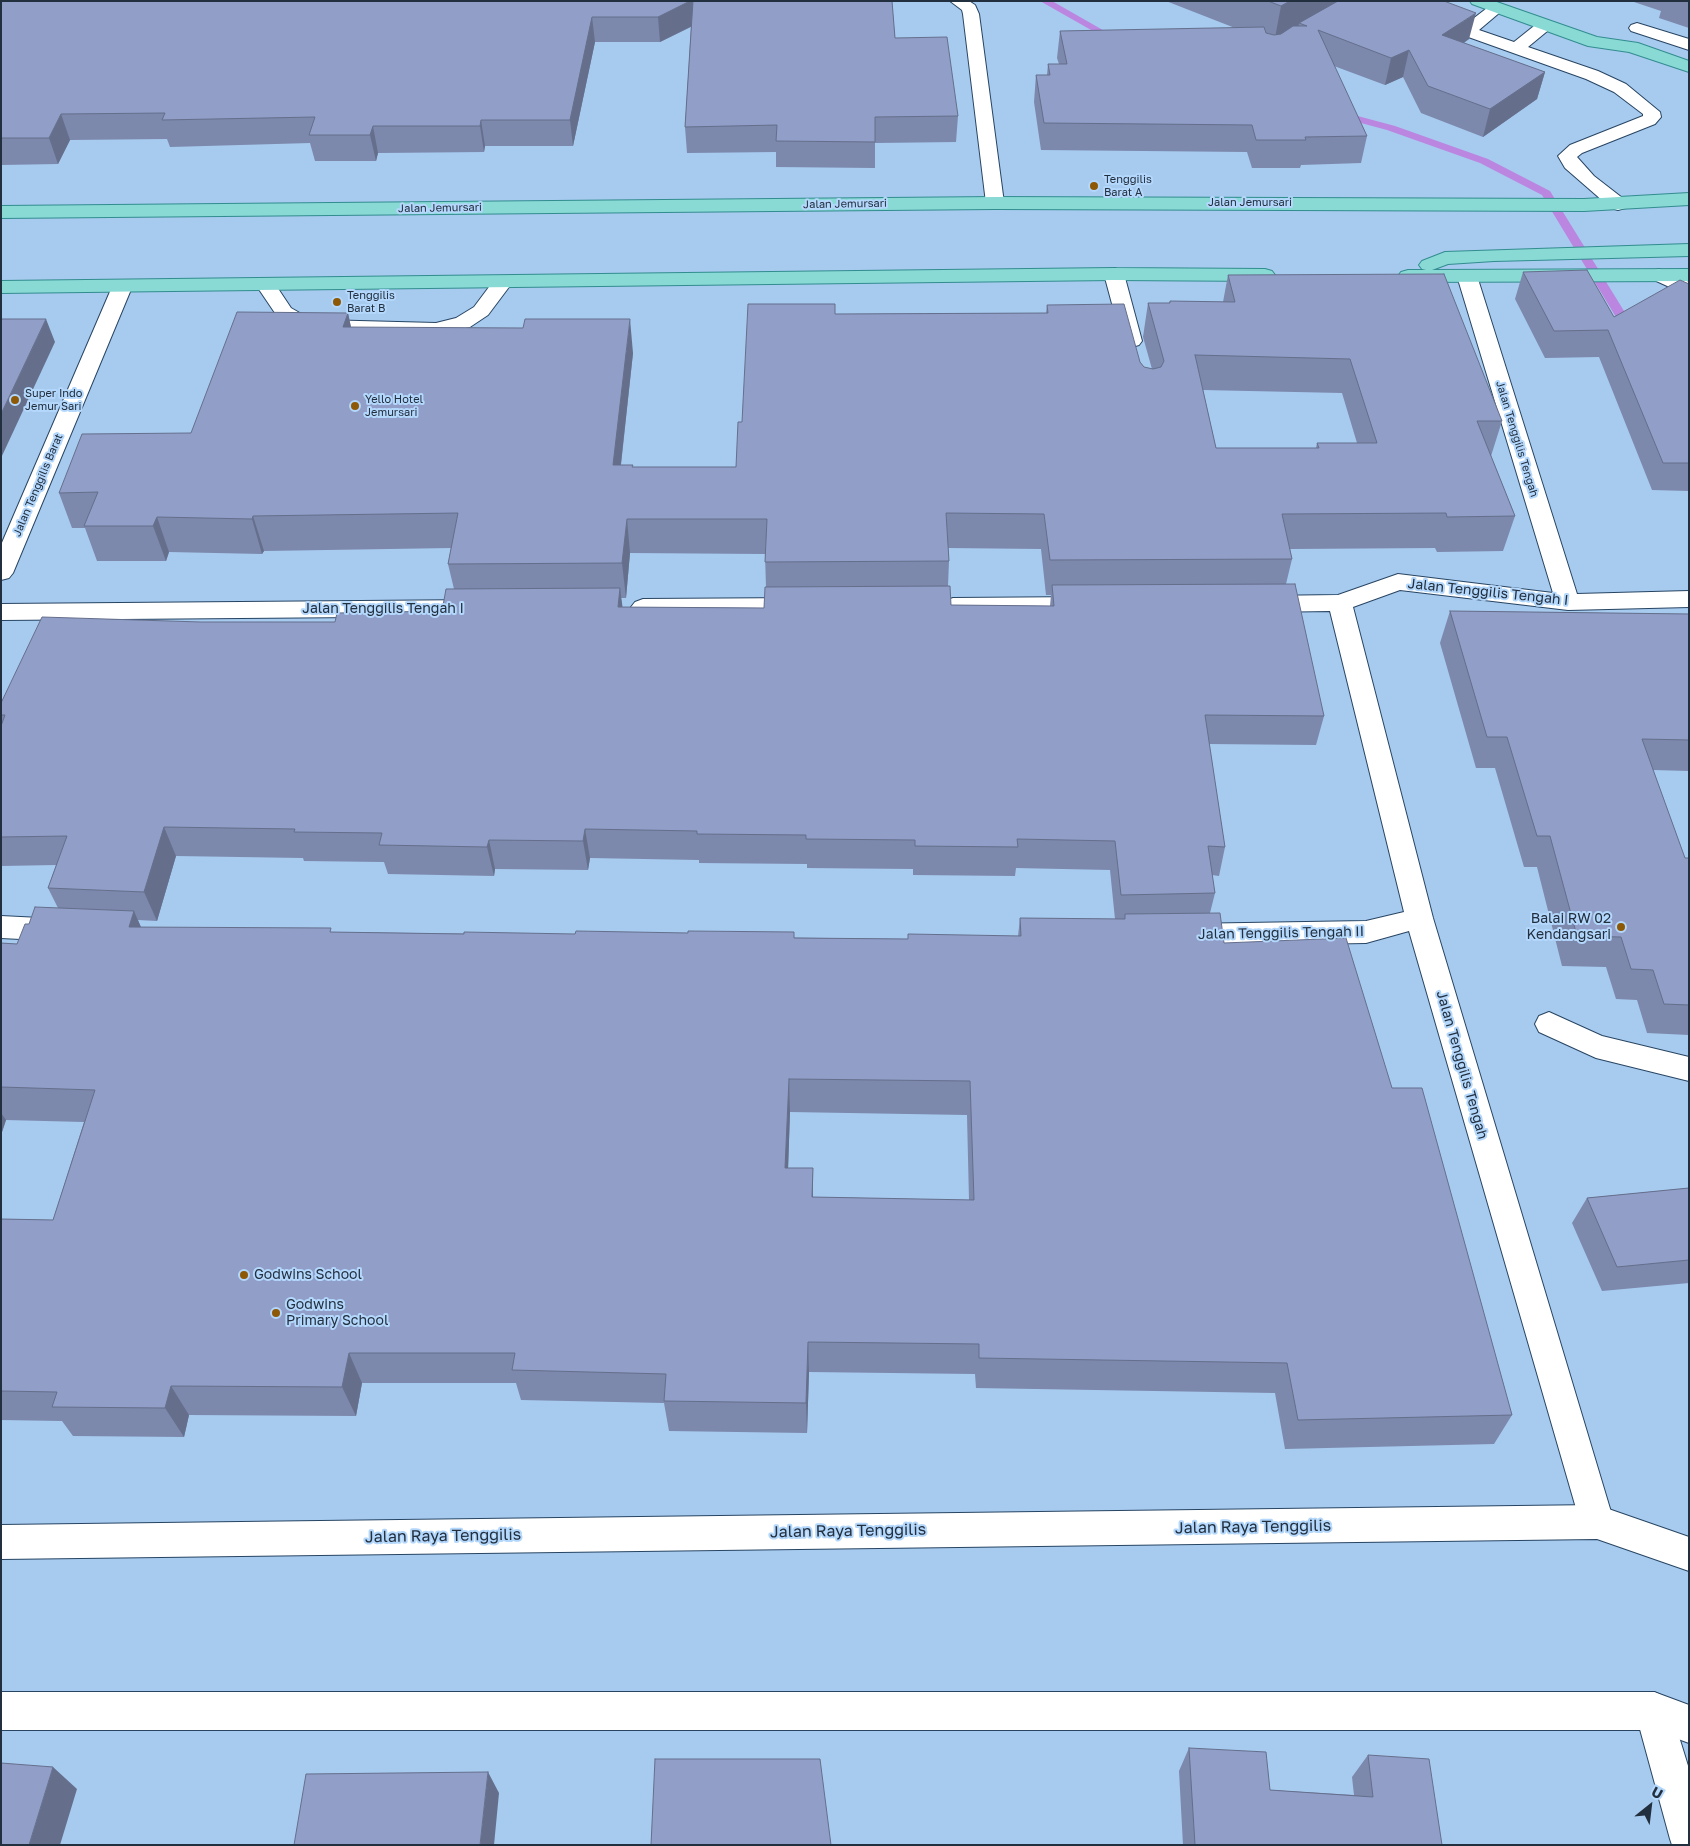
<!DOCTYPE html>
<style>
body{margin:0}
#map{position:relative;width:1690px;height:1846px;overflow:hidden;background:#a7caef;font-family:"Golos Text",sans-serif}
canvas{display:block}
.frame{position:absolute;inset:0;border:2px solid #222f3e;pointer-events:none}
.north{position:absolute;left:1625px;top:1781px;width:50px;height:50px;-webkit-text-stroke:4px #b4d7fc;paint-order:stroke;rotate:29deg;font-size:14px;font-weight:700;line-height:20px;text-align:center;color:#222f3e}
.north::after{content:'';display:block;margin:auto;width:18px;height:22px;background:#222f3e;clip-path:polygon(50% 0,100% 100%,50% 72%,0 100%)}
</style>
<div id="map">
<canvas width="1690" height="1846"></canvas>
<div class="frame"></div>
<div class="north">U</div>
</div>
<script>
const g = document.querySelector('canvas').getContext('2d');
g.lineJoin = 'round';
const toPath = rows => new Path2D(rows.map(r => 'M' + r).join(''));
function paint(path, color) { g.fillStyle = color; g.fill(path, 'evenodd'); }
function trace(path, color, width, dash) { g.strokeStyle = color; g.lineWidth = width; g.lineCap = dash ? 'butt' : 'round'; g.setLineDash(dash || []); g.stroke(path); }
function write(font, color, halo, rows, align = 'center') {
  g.font = font + ' "Golos Text",sans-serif'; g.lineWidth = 4; g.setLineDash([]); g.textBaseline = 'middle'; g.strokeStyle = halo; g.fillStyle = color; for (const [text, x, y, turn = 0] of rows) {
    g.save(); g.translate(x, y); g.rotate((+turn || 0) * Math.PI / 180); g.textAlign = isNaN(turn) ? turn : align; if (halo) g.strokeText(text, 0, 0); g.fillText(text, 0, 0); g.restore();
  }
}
paint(toPath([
 [1040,1,1052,1,1122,41,1120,43,1114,43,1040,1],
 [1339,111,1395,126,1488,159,1550,191,1637,332,1635,335,1627,335,1625,332,1542,195,1480,163,1387,130,1335,116,1334,114,1335,112,1339,111]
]), '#bb86e0');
const lane = toPath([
 [1497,3,1503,5,1505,8,1479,30,1514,42,1539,22,1551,22,1553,25,1551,28,1528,47,1598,71,1626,84,1660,112,1661,117,1655,124,1582,153,1577,157,1594,176,1625,200,1627,204,1625,208,1618,210,1611,208,1565,168,1558,156,1570,145,1643,116,1643,114,1614,92,1586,79,1446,29,1444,26,1446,23,1452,21,1465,25,1491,5,1497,3],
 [1637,23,1689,39,1689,50,1631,31,1629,28,1631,25,1637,23],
 [1114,268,1121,270,1124,274,1142,341,1139,345,1132,347,1125,345,1122,341,1104,274,1107,270,1114,268],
 [1659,269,1689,282,1689,296,1652,279,1649,275,1652,271,1659,269],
 [502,277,509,279,512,283,488,315,470,327,436,335,321,332,291,325,277,316,256,285,259,281,266,279,273,281,291,308,305,316,321,320,436,323,456,318,474,307,495,279,502,277],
 [1549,1012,1602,1036,1689,1057,1689,1081,1596,1058,1539,1032,1535,1024,1539,1016,1549,1012]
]);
const street = toPath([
 [950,1,969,1,975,5,979,14,1004,203,1002,207,995,209,988,207,986,203,963,14,962,10,950,1],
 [1467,270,1474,272,1477,276,1577,594,1689,591,1689,607,1568,610,1400,590,1353,607,1433,918,1614,1522,1609,1534,1597,1539,1585,1534,1580,1522,1409,931,1366,943,1185,946,1175,943,1171,935,1175,927,1185,924,1366,921,1404,912,1330,611,1263,612,1255,609,1251,604,1255,599,1263,596,1338,595,1398,574,1553,593,1457,276,1460,272,1467,270],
 [1087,597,1095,600,1099,605,1095,610,1087,613,953,614,945,611,941,606,945,601,953,598,1087,597],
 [802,598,810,601,814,606,810,611,802,614,643,615,635,612,631,607,635,602,643,599,802,598],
 [480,600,488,603,492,608,488,613,480,616,1,620,1,604,480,600],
 [1,916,60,919,70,923,74,930,70,937,60,941,1,938,1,916],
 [1654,1692,1667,1698,1689,1769,1689,1845,1672,1845,1670,1839,1635,1711,1641,1698,1654,1692]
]);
const secondary = toPath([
 [122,281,129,283,132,287,13,573,9,578,1,580,1,545,112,287,115,283,122,281],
 [1597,1505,1689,1537,1689,1571,1597,1539,1,1559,1,1525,1597,1505],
 [1,1692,1654,1692,1689,1705,1689,1743,1654,1730,1,1730,1,1692]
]);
const primary = toPath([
 [1470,1,1494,1,1597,37,1638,43,1689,61,1689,72,1629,52,1588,46,1472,4,1470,1],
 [1689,193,1689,205,1584,211,995,209,1,218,1,206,995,197,1584,199,1689,193],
 [1689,244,1689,256,1494,261,1448,264,1432,270,1689,269,1689,281,1408,282,1401,280,1398,276,1401,272,1408,270,1426,270,1422,269,1419,265,1422,261,1445,252,1689,244],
 [1114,268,1265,269,1272,271,1275,275,1272,279,1265,281,1114,280,1,293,1,281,1114,268]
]);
trace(lane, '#274563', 2);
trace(street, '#274563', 2);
trace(secondary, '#274563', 2);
trace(primary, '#328d8e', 2);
paint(lane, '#fff');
paint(street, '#fff');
paint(secondary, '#fff');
paint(primary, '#89d9d5');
paint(toPath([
 [1,1,892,1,895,38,958,116,956,142,875,143,875,168,776,167,776,152,687,153,685,127,691,27,660,42,595,42,573,146,485,146,484,152,378,153,376,161,315,161,310,143,170,147,167,139,70,140,58,164,1,165],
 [1166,1,1444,1,1469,39,1464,43,1545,72,1537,99,1483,137,1421,113,1403,77,1385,85,1334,66,1367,136,1361,163,1301,165,1300,168,1252,168,1247,152,1041,150,1034,102,1036,75,1047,75,1048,64,1059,64,1057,58,1060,31,1235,28],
 [1631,1,1689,1,1689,28,1659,18,1661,11],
 [1523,272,1614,317,1689,284,1689,491,1652,490,1599,357,1545,358,1515,299],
 [1228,275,1502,421,1491,456,1515,516,1503,551,1437,552,1435,548,1290,549,1292,559,1286,584,1324,716,1316,745,1209,744,1225,847,1219,876,1212,875,1215,893,1210,913,1224,943,1392,1088,1512,1415,1494,1444,1285,1449,1275,1393,976,1388,975,1374,809,1372,807,1433,669,1431,664,1403,521,1400,516,1383,362,1383,356,1416,189,1415,184,1437,73,1436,62,1421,1,1420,1,1219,53,1220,84,1122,6,1120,1,1135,1,943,17,944,29,924,58,908,48,888,56,865,1,866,1,703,201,622,335,622,442,611,454,589,448,564,451,548,264,551,262,554,169,552,166,561,97,561,85,528,72,528,59,493,191,433,348,313,351,327,633,353,621,465,633,467,736,467,742,422,835,314,1046,313,1047,305,1140,362,1144,367,1152,369,1143,337,1148,303,1169,303,1170,301,1223,302],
 [1203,390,1342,393,1357,443,1317,443,1316,448,1216,448],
 [948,548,1041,549,1046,595,1051,595,1050,606,951,605,948,586,949,561],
 [630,553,765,554,766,587,764,608,622,607,621,598,626,598],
 [176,856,303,858,304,861,384,862,388,874,494,876,495,869,588,870,590,858,699,860,699,863,807,864,807,868,913,869,913,875,1015,876,1016,868,1110,870,1115,919,1020,918,1018,936,908,939,333,932,141,927,138,920,157,921],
 [790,1112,967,1115,969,1200,813,1197,813,1168,788,1168],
 [1450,611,1689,614,1689,771,1653,770,1685,858,1689,858,1689,1035,1647,1033,1637,1000,1616,999,1606,967,1562,966,1537,867,1524,867,1495,768,1476,768,1440,643],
 [1689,1188,1689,1283,1602,1291,1572,1223,1587,1198],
 [1189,1748,1270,1790,1354,1795,1352,1777,1368,1755,1442,1845,1183,1845,1179,1771]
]), '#7c88ac');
paint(toPath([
 [690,1,693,1,694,25,660,42,658,17],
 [1290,1,1351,1,1299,23,1298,30,1274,43,1281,6],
 [1476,13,1469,39,1435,62,1442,35],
 [592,17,595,42,573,146,570,120],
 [1409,50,1403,77,1385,85,1391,58],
 [1545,72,1537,99,1483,137,1490,109],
 [61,114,70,140,58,164,49,138],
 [481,120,485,146,484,152,480,126],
 [373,126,378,153,376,161,370,135],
 [348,313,355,347,343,327],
 [46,319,55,342,1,458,1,414],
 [630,319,633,353,617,499,613,465],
 [253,516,264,551,262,554,252,519],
 [157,517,169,552,166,561,153,526],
 [627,519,630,553,626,598,622,563],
 [620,588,624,618,618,607],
 [164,827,176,856,157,921,144,892],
 [585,829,590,858,588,870,583,841],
 [489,840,495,869,494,876,487,847],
 [134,911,149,946,129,927],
 [789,1079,790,1112,787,1200,785,1168],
 [1,1113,6,1120,1,1135],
 [813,1168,813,1201,812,1197],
 [808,1342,809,1372,807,1433,806,1403],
 [349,1353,362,1383,356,1416,342,1387],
 [171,1386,189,1415,184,1437,165,1408],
 [53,1767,77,1789,60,1845,29,1845],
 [488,1772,499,1793,494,1845,480,1845]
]), '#656f8c');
const building = toPath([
 [1,1,690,1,658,17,592,17,570,120,481,120,480,126,373,126,370,135,309,135,315,117,162,120,165,113,61,114,49,138,1,138,1,1],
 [693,1,892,1,895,38,947,37,958,116,875,117,875,142,776,141,777,125,685,127,693,1],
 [1268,1,1290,1,1281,6,1268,1],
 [1338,1,1444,1,1476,13,1442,35,1545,72,1490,109,1428,86,1409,50,1391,58,1318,30,1367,136,1305,137,1306,140,1256,140,1252,125,1044,123,1036,75,1050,75,1048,64,1067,64,1060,31,1264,27,1266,33,1274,35,1281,34,1293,26,1307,26,1299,23,1338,1],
 [1587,270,1614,317,1680,280,1689,284,1689,463,1663,463,1608,330,1554,331,1523,272,1587,270],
 [1444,274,1502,421,1477,421,1515,516,1447,517,1446,513,1282,514,1292,559,1050,560,1044,514,946,513,949,561,765,562,767,519,627,519,622,563,448,564,458,513,253,516,252,519,157,517,153,526,84,526,98,492,59,493,82,434,191,433,237,312,348,313,343,327,523,328,525,319,630,319,613,465,633,465,632,467,736,467,738,422,742,422,748,304,835,304,835,314,1048,313,1047,305,1124,304,1140,362,1144,367,1153,369,1161,367,1164,361,1148,303,1170,303,1170,301,1235,302,1228,275,1444,274],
 [1195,355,1350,359,1377,443,1317,443,1319,448,1216,448,1195,355],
 [1,319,46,319,1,414,1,319],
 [1295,584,1324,716,1205,715,1225,847,1208,846,1215,893,1121,895,1115,841,1017,839,1018,847,915,846,915,840,806,839,806,835,697,834,697,831,585,829,583,841,489,840,487,847,379,845,382,833,294,832,295,829,164,827,144,892,48,888,67,836,1,837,1,726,5,715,1,715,1,703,42,617,201,622,335,622,337,613,442,611,446,589,620,588,618,607,764,608,765,587,950,586,951,605,1054,606,1052,585,1295,584],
 [1450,611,1689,614,1689,740,1642,739,1685,858,1689,858,1689,1005,1664,1004,1653,970,1631,969,1621,937,1577,936,1550,836,1537,836,1507,737,1487,737,1450,611],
 [35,907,134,911,129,927,331,928,330,932,464,934,464,932,575,934,576,931,688,933,688,931,794,932,794,938,908,939,908,934,1021,936,1020,918,1125,919,1125,914,1220,913,1224,943,1346,938,1392,1088,1422,1088,1512,1415,1298,1420,1287,1363,979,1358,979,1344,808,1342,806,1403,664,1401,666,1374,512,1370,515,1353,349,1353,342,1387,171,1386,165,1408,52,1407,57,1392,1,1391,1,1219,53,1220,95,1090,1,1087,1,943,17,944,25,924,29,924,35,907],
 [789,1079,970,1081,974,1200,812,1197,813,1168,785,1168,789,1079],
 [1689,1188,1689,1260,1617,1267,1587,1198,1689,1188],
 [1189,1748,1266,1752,1270,1790,1373,1797,1368,1755,1429,1759,1442,1845,1195,1845,1189,1748],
 [655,1759,820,1759,831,1845,651,1845,655,1759],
 [1,1763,53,1767,29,1845,1,1845,1,1763],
 [488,1772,480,1845,294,1845,306,1774,488,1772]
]);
paint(building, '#909ec8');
trace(building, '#656f8c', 1);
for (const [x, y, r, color] of [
 [1094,186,5,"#8d5906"],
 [337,302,5,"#8d5906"],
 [15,400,5,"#8d5906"],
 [355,406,5,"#8d5906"],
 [1621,927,5,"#8d5906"],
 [244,1275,5,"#8d5906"],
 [276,1313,5,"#8d5906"]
]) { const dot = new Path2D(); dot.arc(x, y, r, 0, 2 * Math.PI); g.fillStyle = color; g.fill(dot); trace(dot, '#b4d7fc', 2); }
write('11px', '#222f3e', '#b4d7fc', [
 ["Tenggilis",1104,180],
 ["Barat A",1104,193],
 ["Tenggilis",347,296],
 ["Barat B",347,309],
 ["Super Indo",25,394],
 ["Jemur Sari",25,407],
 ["Yello Hotel",365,400],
 ["Jemursari",365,413]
], 'left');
write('11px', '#222f3e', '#b4d7fc', [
 ["Jalan Jemursari",1250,203],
 ["Jalan Jemursari",845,204,-1],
 ["Jalan Jemursari",440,208,-1],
 ["Jalan Tenggilis Tengah",1517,439,73],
 ["Jalan Tenggilis Barat",38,485,-67]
]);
write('14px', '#222f3e', '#b4d7fc', [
 ["Jalan Tenggilis Tengah I",1488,592,6],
 ["Jalan Tenggilis Tengah I",383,609],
 ["Jalan Tenggilis Tengah II",1281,933,-1],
 ["Jalan Tenggilis Tengah",1462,1065,74]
]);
write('14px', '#222f3e', '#b4d7fc', [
 ["Balai RW 02",1611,919,"right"],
 ["Kendangsari",1611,935,"right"],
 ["Godwins School",254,1275],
 ["Godwins",286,1305],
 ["Primary School",286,1321]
], 'left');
write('16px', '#222f3e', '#b4d7fc', [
 ["Jalan Raya Tenggilis",1253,1527,-1],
 ["Jalan Raya Tenggilis",848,1531,-1],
 ["Jalan Raya Tenggilis",443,1536,-1]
]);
</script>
